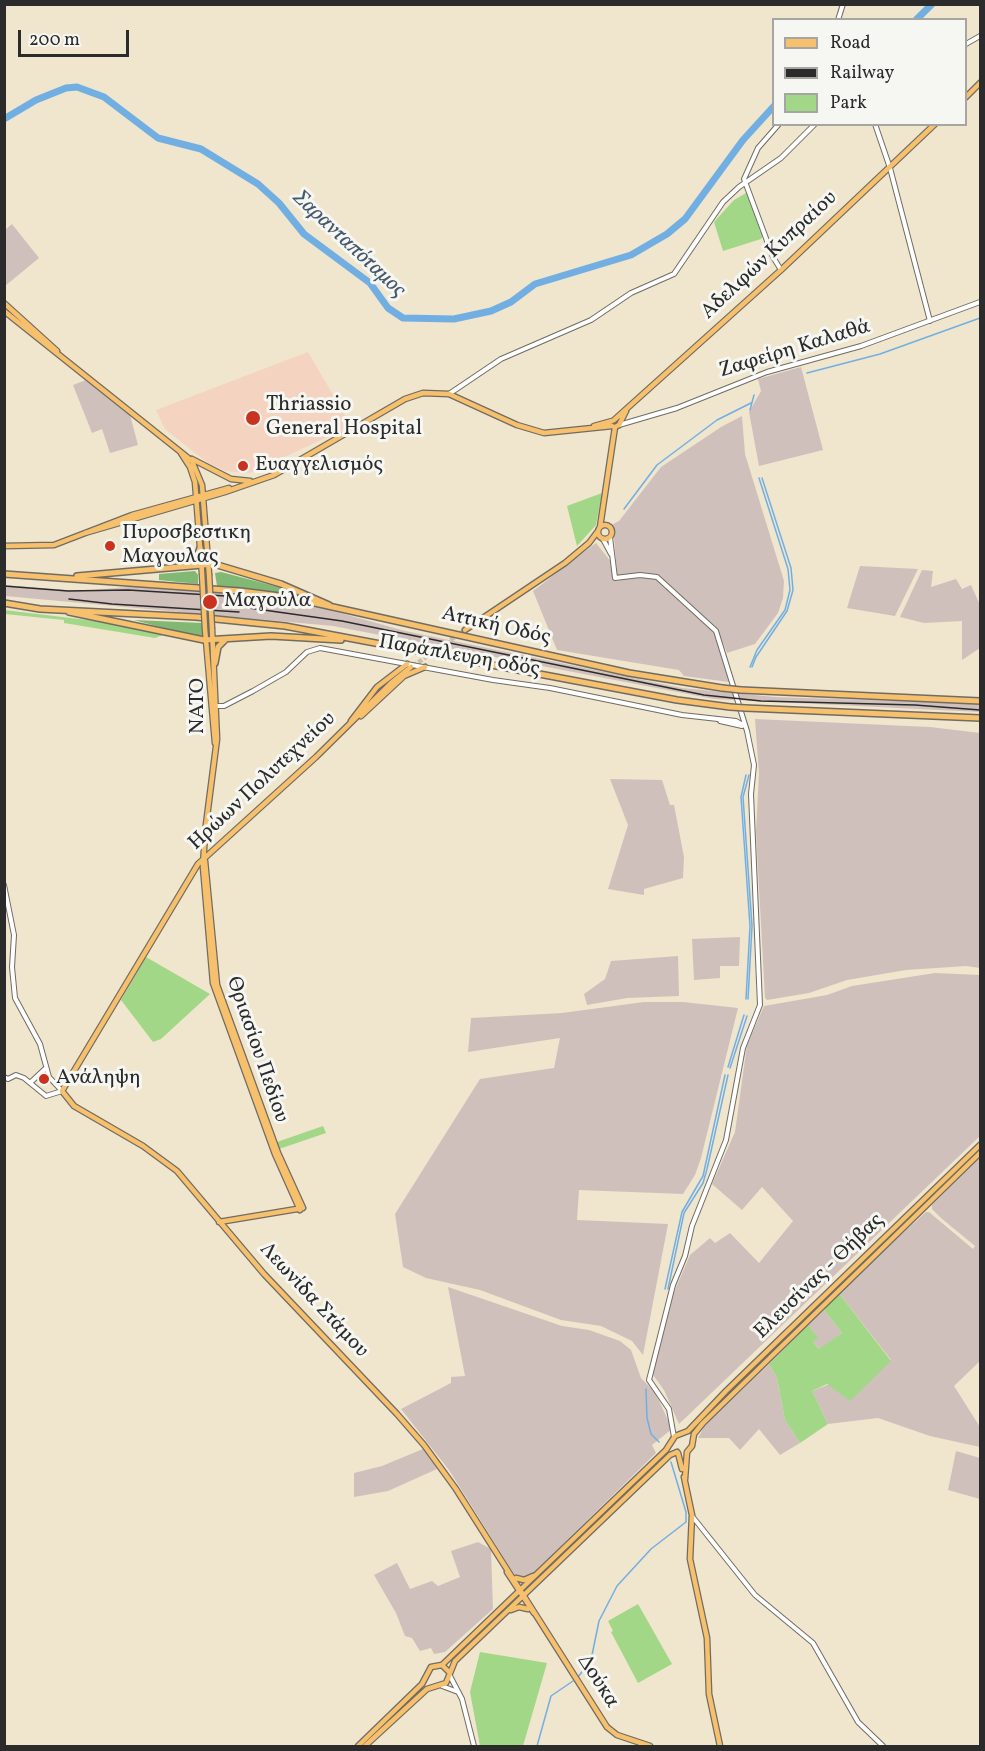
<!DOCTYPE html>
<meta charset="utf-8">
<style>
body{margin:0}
#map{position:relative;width:985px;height:1751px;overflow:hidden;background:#f0e5cd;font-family:Vollkorn,serif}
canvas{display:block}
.frame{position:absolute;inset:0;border:6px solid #2b2b2b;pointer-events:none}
.legend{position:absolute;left:772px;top:18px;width:195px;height:108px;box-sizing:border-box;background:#f6f6f2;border:2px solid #a5a5a2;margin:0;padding:8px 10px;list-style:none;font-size:18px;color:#2b2b2b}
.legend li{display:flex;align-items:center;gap:12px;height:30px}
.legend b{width:30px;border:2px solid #a5a5a2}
.scale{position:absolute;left:18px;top:30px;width:111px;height:27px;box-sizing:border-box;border:3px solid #2b2b2b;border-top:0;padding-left:8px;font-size:18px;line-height:21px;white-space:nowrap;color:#2b2b2b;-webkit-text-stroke:4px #f6f6f2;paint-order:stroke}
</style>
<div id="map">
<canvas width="985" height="1751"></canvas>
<div class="frame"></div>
<ul class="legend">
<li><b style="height:8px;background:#f7c06c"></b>Road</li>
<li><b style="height:8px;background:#2b2b2b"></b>Railway</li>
<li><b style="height:16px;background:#a2d788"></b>Park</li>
</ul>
<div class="scale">200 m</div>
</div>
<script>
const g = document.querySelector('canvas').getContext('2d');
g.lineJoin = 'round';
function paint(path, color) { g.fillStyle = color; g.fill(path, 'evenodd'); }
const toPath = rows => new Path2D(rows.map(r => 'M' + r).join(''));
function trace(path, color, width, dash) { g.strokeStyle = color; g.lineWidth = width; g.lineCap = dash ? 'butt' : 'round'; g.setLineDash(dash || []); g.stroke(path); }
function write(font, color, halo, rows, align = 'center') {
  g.font = font + ' Vollkorn,serif'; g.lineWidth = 6; g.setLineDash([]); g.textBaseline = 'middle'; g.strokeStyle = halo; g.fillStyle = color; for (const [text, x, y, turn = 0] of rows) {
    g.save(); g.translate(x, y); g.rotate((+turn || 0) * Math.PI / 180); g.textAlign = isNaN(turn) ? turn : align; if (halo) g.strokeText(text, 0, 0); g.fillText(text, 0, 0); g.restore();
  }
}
paint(toPath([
 [308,352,351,426,250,473,226,471,208,463,165,429,156,410]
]), '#f4d3c0');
paint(toPath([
 [12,224,39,258,5,286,5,230],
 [801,367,823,450,759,466,749,412,761,391,758,379],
 [86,380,130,415,138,445,110,453,102,429,92,433,73,385],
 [742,416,745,454,784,581,783,598,778,613,755,644,727,653,718,630,658,574,617,575,613,524,619,521,661,467,721,427],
 [596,543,611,562,616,581,636,577,657,579,713,631,729,682,684,676,679,670,557,650,533,591],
 [860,566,918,569,895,616,847,608],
 [922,570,933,571,931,587,956,579,962,589,971,585,980,605,980,648,962,660,962,621,924,623,900,617],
 [4,585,81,591,128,587,177,588,294,600,405,631,682,688,775,697,958,703,980,705,980,712,714,699,333,626,5,596],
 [755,719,930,727,980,733,980,968,966,966,906,970,847,980,809,993,767,1000,765,998,756,832,759,773],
 [610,779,662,780,670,805,674,805,684,857,683,878,644,889,644,895,608,889,628,825],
 [740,937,739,966,720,966,720,978,694,980,692,939],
 [678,956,679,996,627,998,587,1005,584,994,605,979,611,961],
 [935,973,980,975,980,1136,679,1424,664,1390,653,1375,671,1299,690,1255,710,1238,715,1243,730,1233,759,1263,793,1221,762,1187,742,1210,712,1184,735,1132,747,1045,764,1006,827,995,852,986],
 [644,1002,683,1002,738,1008,701,1158,695,1175,683,1194,579,1190,577,1220,668,1224,643,1355,632,1341,601,1326,561,1320,480,1290,426,1278,403,1267,395,1214,480,1079,554,1068,560,1038,468,1052,471,1018,562,1013],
 [980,1158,980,1361,954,1386,980,1427,980,1447,930,1436,878,1418,828,1424,812,1391,891,1360,838,1292,926,1212,929,1212,973,1249,975,1246,941,1218,932,1209,932,1205],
 [448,1287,562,1326,589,1330,620,1341,631,1350,641,1378,655,1392,672,1429,652,1445,656,1453,521,1585,449,1470,401,1409,451,1383,451,1377,465,1376],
 [824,1310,842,1333,820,1350,813,1342,817,1338,808,1325],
 [769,1364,777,1378,785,1420,800,1443,780,1455,759,1429,740,1450,729,1438,698,1438,704,1427],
 [423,1449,437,1469,388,1491,354,1497,354,1473,382,1466],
 [956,1451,980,1458,980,1499,948,1490],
 [478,1542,491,1549,493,1609,445,1652,434,1654,431,1648,420,1651,412,1638,405,1636,396,1613,374,1575,397,1563,410,1589,432,1581,438,1586,460,1577,451,1551]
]), '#d0c0bc');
paint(toPath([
 [746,193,750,196,763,235,761,239,723,251,714,222,734,200],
 [602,493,596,525,577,546,567,506],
 [4,610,104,622,163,635,155,638,64,623,64,620,5,614],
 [146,957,210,994,161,1039,153,1042,121,1000],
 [323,1126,326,1133,279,1149,277,1142],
 [838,1292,891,1361,850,1401,827,1384,812,1391,828,1424,800,1443,785,1420,777,1378,769,1364,808,1325,818,1338,813,1342,819,1349,842,1333,824,1310],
 [638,1604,672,1664,638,1683,611,1632,613,1631,608,1621],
 [480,1652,547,1663,523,1746,480,1746,470,1692]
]), '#a2d788');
paint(toPath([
 [195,571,198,575,198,584,159,580,159,574],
 [221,572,286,589,296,596,217,586,215,573],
 [134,620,202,623,202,636,182,633]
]), '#81b874');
trace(toPath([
 [807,373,880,354,980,318],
 [750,410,754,395],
 [624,509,657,465,717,420,751,403],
 [750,667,757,650,785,610,790,590,788,569,759,478],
 [752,667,756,657,787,611,793,590,791,568,762,478],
 [746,999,750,926,741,797,746,775],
 [748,999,752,926,743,797,749,775],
 [728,1067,744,1015],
 [730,1068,747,1016],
 [665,1289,682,1212,703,1176,725,1075],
 [668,1289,684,1213,703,1183,707,1169,728,1075],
 [646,1389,647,1418,651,1434,659,1442],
 [578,1677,591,1660,599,1621,617,1586,651,1549,686,1522,686,1512,671,1462],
 [537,1746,551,1696,573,1681]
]), '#71afe3', 1.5);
trace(toPath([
 [916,20,932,4],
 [4,119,36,100,66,88,77,87,104,97,158,138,201,149,258,184,279,203,304,234,370,283,388,308,403,318,454,319,491,311,511,302,535,284,631,255,667,234,685,219,743,140,774,106]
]), '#71afe3', 7);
trace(toPath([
 [413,666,465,630]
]), '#c9c0ad', 4.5, [4.5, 2]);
const minor = toPath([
 [838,20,843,4],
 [966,44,980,36],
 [779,124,758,148,744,179,773,257,781,270],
 [875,124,890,168,930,321],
 [449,394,501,359,591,320,631,293,674,274,723,202,739,187,781,158,815,124],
 [619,425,677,408,767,372,861,346,980,302],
 [610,537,615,578,640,575,657,577,716,631,747,731,754,765,751,794,760,1005,743,1048,726,1140,692,1226,685,1256,673,1285,649,1380,669,1409,674,1437],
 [603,539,611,554],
 [217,706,224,706,253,691,286,672,307,652,320,648,493,680,550,688,682,715,736,721,743,725],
 [720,721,742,726],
 [4,885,14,935,12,967,15,998,40,1044,49,1077,62,1091,46,1096,24,1078,16,1075,8,1079,4,1077],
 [31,1082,46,1068],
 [692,1516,755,1595,813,1643,858,1722,883,1746],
 [450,1676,462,1699,474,1746],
 [442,1686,458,1692]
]);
const major = toPath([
 [966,97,980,83],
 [4,303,57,351],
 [4,311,192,461,202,485,209,574],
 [614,420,781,270,935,124],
 [594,426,612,421],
 [615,427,619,425,626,411],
 [181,453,190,467,195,482,202,573],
 [192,459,231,479,250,481],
 '598 532a7 7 0 1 1 14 0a7 7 0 1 1-14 0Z',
 [600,527,615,427],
 [85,533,225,492,274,475,405,399,423,393,449,394,517,425,544,433,612,426],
 [4,546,54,545,132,515,229,488],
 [205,629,215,743],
 [212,629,217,739,205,832,203,867,213,983,275,1154,300,1210],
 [465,630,565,563,589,543,598,531],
 [411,667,391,683,316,757,198,864,62,1091,74,1106,143,1146,177,1171,264,1274,397,1414,424,1445,456,1489,607,1727,617,1735,650,1746],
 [361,716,404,676,425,667],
 [351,721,377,687,407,664],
 [205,861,217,985,278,1153,303,1208,219,1222],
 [678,1453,682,1469],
 [684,1477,692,1515,690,1559,707,1638,709,1694,720,1746],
 [685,1479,687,1452,692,1446,694,1434,703,1423,980,1153],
 [507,1572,534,1613],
 [516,1578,524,1580,533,1576],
 [511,1610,519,1607,528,1609],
 [442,1665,666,1450,675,1436,688,1431,726,1391,980,1145],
 [358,1746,422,1684,431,1667,442,1665,450,1673],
 [365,1746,427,1689,446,1683,455,1661,670,1455,677,1452]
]);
const highway = toPath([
 [190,564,196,559,200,548],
 [4,574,240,591,288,597,629,673,722,688],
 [77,576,214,564,281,584,329,605],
 [4,603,40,609,196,617,285,626,677,700,730,707],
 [69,612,204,640,271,636,341,640],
 [215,663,218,647,226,639],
 [741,690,980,701],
 [745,708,980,718]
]);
trace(minor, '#706c64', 6);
trace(major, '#706c64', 7);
trace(highway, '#706c64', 8);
trace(minor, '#fff', 4);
trace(major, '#f7c06c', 4.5);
trace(highway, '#f7c06c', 5);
trace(toPath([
 [4,586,68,591,128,590,242,597],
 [69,599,112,604,239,612],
 [228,605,342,621,704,695,761,701,915,705,980,710]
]), '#2b2b2b', 1.5);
const majorBridge = toPath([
 [202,573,205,629],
 [209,574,212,629]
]);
const highwayBridge = toPath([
 [722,688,741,690],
 [730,707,745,708]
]);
trace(majorBridge, '#706c64', 7, []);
trace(highwayBridge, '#706c64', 8, []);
trace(majorBridge, '#f7c06c', 4.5);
trace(highwayBridge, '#f7c06c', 5);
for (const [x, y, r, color] of [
 [253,418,8,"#c8321e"],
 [243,466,6,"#c8321e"],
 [110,546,6,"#c8321e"],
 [210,602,8,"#c8321e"],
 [44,1079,6,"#c8321e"]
]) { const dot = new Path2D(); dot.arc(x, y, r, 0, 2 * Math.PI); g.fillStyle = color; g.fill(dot); trace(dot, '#f6f6f2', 2); }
write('21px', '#2b2b2b', '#f6f6f2', [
 ["Αδελφών Κυπραίου",770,256,-43],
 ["Ζαφείρη Καλαθά",795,350,-17],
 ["Αττική Οδός",496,627,13],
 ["Παράπλευρη οδός",459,657,10],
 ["ΝΑΤΟ",199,706,-90],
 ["Ηρώων Πολυτεχνείου",263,782,-43],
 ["Θριασίου Πεδίου",256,1050,71],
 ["Ελευσίνας - Θήβας",820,1277,-44],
 ["Λεωνίδα Στάμου",313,1301,47],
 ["Δούκα",597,1682,57]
]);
write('21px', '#2b2b2b', '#f6f6f2', [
 ["Thriassio",266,406],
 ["General Hospital",266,430],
 ["Ευαγγελισμός",255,466],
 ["Πυροσβεστικη",122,534],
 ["Μαγουλας",122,558],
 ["Μαγούλα",224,602],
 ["Ανάληψη",56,1079]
], 'left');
write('italic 22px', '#44596b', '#f6f6f2', [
 ["Σαρανταπόταμος",348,245,43]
]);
</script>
